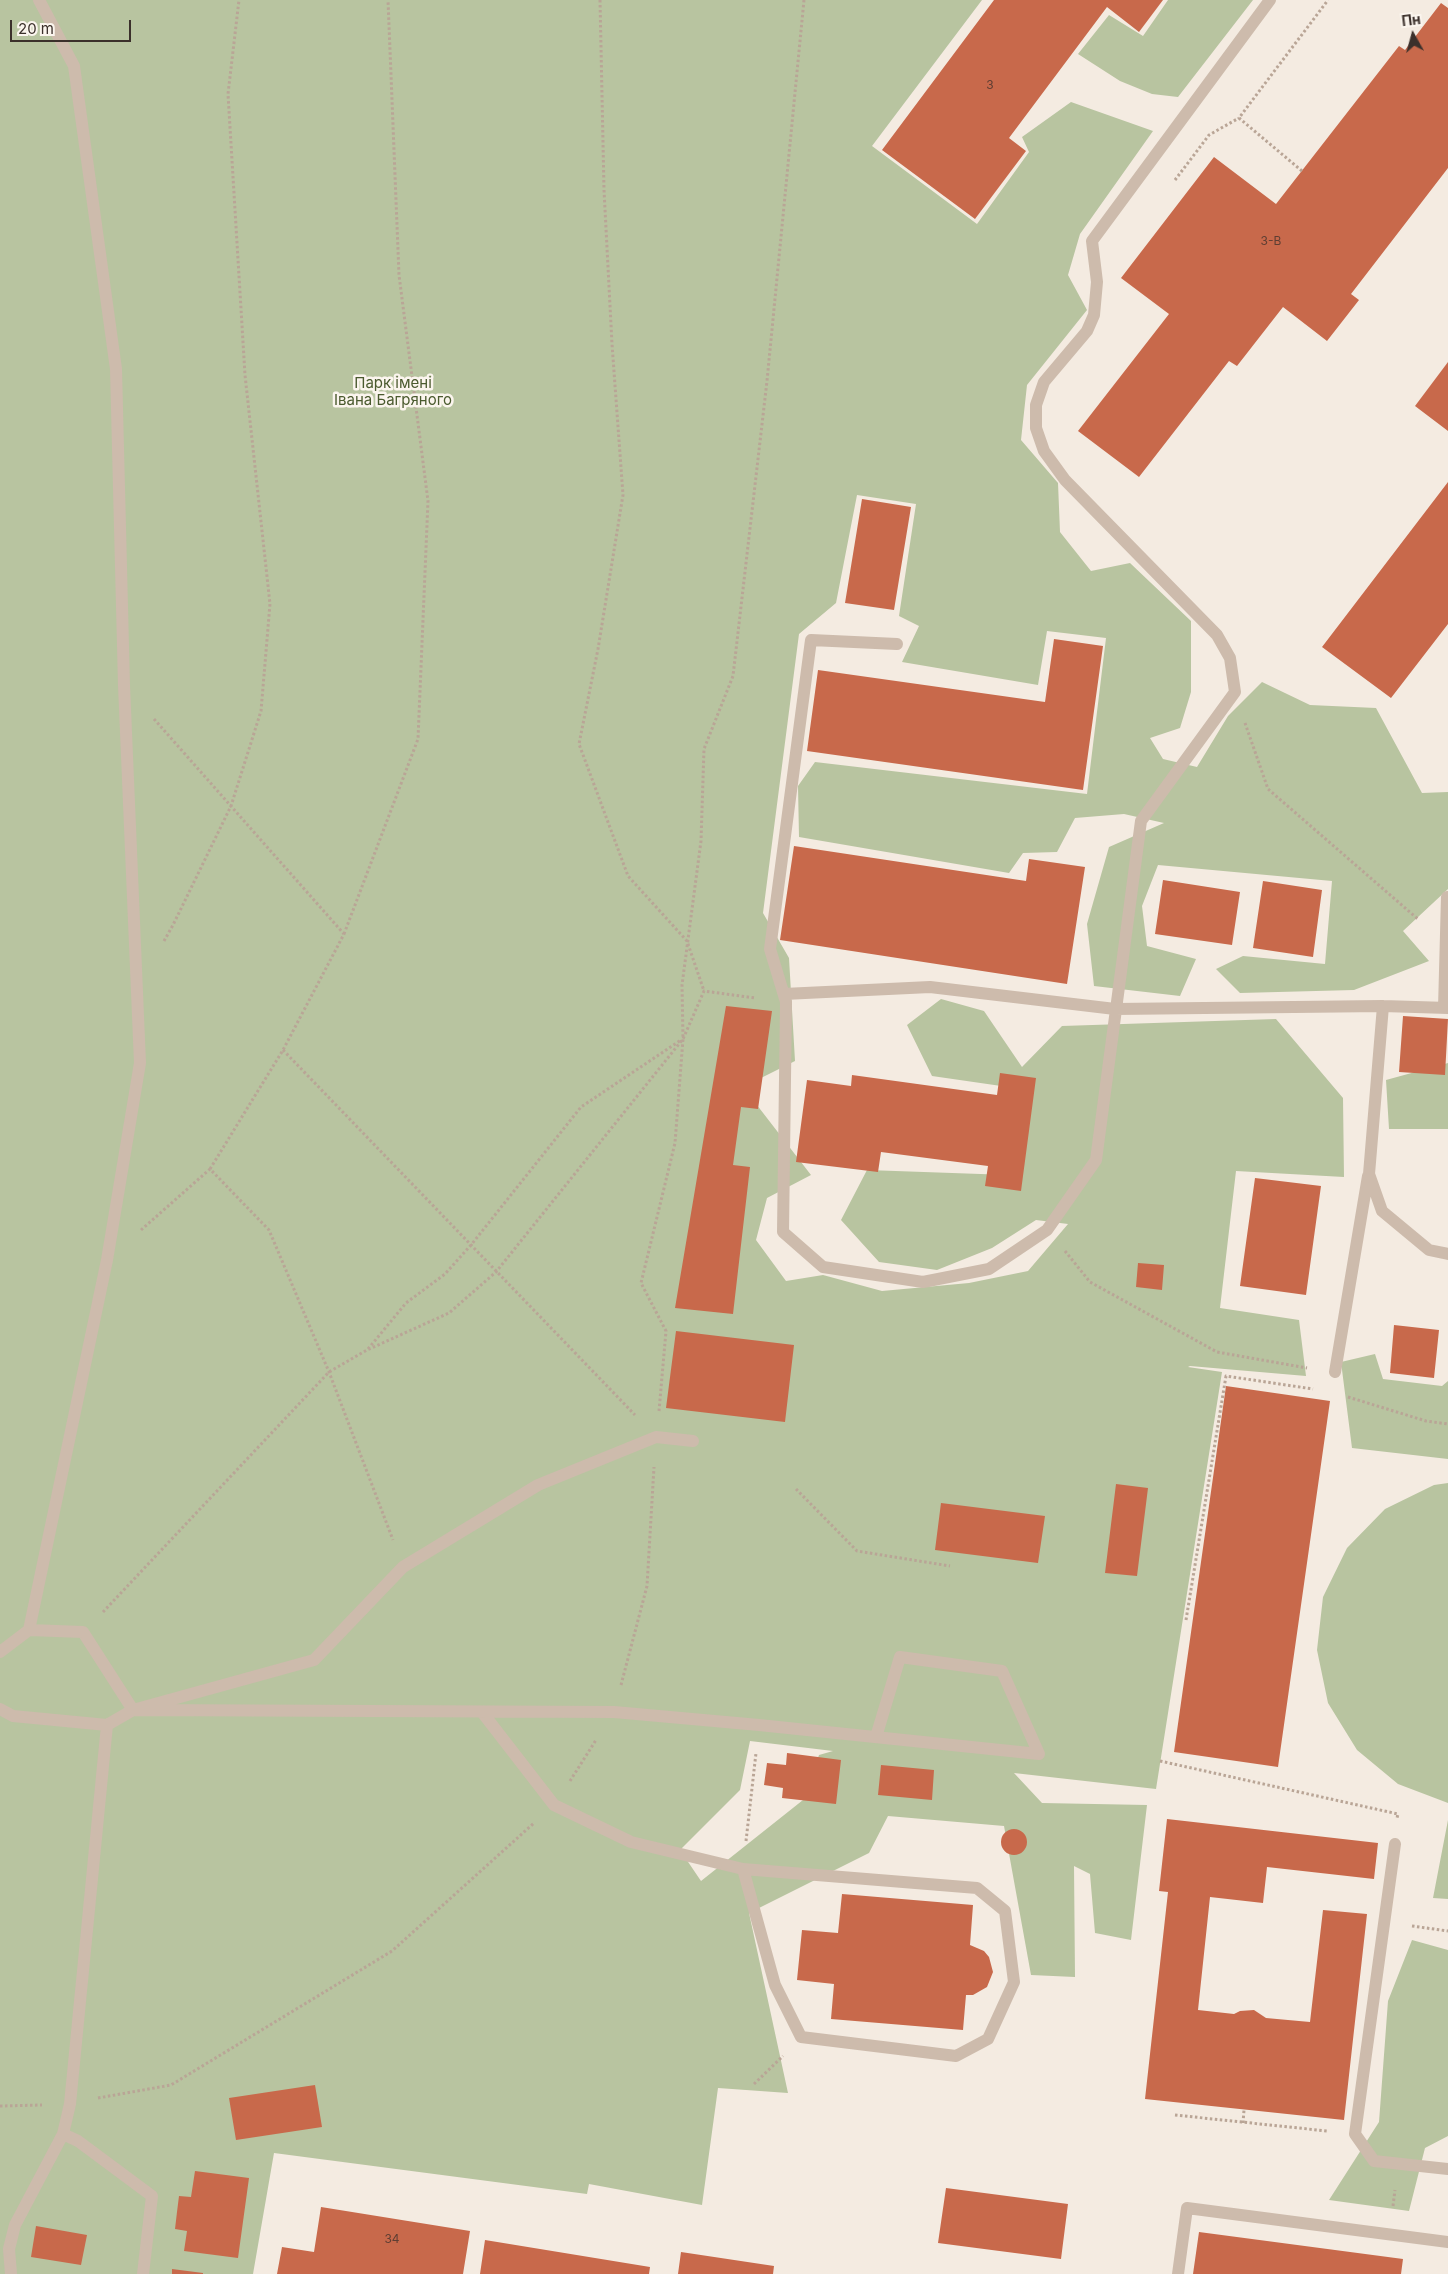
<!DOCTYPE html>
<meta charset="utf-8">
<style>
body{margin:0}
#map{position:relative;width:1448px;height:2274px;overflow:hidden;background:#f4ebe1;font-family:Inter,sans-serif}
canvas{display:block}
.north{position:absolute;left:1388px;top:10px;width:50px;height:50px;-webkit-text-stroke:4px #fbf5ee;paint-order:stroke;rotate:353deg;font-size:14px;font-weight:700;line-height:20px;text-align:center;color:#3b302b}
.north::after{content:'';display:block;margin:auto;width:18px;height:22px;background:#3b302b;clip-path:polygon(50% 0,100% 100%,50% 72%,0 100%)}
.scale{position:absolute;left:10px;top:20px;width:121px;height:22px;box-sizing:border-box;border:2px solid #3b302b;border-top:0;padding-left:6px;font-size:15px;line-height:18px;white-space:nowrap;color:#3b302b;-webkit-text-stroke:4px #fbf5ee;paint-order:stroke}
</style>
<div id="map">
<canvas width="1448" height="2274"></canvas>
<div class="north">Пн</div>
<div class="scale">20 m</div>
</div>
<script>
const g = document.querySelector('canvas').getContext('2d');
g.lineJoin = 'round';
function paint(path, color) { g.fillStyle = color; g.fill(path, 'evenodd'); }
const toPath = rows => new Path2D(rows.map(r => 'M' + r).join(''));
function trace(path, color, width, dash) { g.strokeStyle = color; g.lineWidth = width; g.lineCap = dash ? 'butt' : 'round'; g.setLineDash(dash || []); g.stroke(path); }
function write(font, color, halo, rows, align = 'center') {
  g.font = font + ' Inter,sans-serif'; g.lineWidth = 5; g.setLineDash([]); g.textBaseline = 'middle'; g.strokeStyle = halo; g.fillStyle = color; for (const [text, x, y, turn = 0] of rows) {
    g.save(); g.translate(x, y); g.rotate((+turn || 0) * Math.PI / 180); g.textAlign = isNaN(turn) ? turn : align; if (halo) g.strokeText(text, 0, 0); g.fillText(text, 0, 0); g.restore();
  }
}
paint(toPath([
 [0,0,982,0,872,146,977,224,1029,152,1022,137,1071,102,1153,131,1080,234,1068,275,1087,310,1027,385,1021,440,1058,483,1060,532,1091,571,1130,563,1191,621,1191,692,1180,728,1150,738,1163,759,1197,767,1228,716,1262,682,1310,705,1376,708,1422,793,1448,792,1448,889,1403,931,1429,961,1354,990,1240,993,1216,969,1243,956,1325,964,1332,881,1158,865,1142,906,1147,946,1196,959,1180,996,1094,986,1087,924,1109,847,1164,823,1124,814,1075,818,1057,852,1023,853,1009,873,799,837,798,786,815,762,1087,794,1106,638,1047,631,1038,685,902,662,919,626,899,616,916,504,857,495,836,603,799,634,763,913,789,958,795,1061,743,1087,811,1175,767,1198,756,1240,786,1281,823,1275,882,1291,969,1283,1028,1271,1068,1224,1036,1220,992,1248,937,1270,879,1262,841,1220,867,1170,1009,1175,1015,1088,932,1076,907,1025,941,999,984,1011,1022,1067,1062,1026,1276,1019,1343,1098,1344,1177,1236,1171,1220,1308,1299,1320,1306,1376,1190,1366,1188,1367,1222,1372,1156,1789,1014,1773,1042,1803,1147,1805,1131,1940,1095,1933,1090,1874,1074,1866,1075,1977,1031,1975,1004,1826,888,1816,869,1853,749,1913,788,2093,718,2088,702,2205,589,2184,587,2194,274,2153,253,2274,0,2274],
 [750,1741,833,1751,819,1755,803,1800,701,1881,680,1850,740,1790],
 [1168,0,1253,0,1178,97,1152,94,1120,81,1078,54,1109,15,1143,36],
 [1448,1063,1448,1129,1389,1129,1386,1080],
 [1375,1354,1383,1379,1442,1386,1448,1381,1448,1459,1352,1448,1341,1362],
 [1448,1483,1448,1803,1398,1784,1357,1750,1328,1703,1317,1650,1323,1597,1347,1548,1385,1509,1434,1485],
 [1448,1820,1448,1899,1433,1898],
 [1412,1940,1448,1950,1448,2136,1425,2148,1409,2211,1329,2200,1379,2122,1388,2001]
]), '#b8c4a0');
paint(toPath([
 [994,0,1163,0,1139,32,1107,7,1009,138,1026,151,975,219,882,150],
 [1441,3,1448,8,1448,168,1351,294,1359,300,1327,341,1283,307,1237,366,1229,361,1139,477,1078,431,1169,314,1121,278,1214,157,1276,204,1399,46,1405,50],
 [1448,362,1448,431,1415,406],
 [1448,482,1448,624,1391,698,1322,647],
 [862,499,911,507,894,610,845,603],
 [1054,639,1103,646,1083,790,807,751,818,670,1045,702],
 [794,846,1026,881,1029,859,1085,867,1067,984,780,940],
 [1163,880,1240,892,1232,945,1155,934],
 [1263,881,1322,890,1313,957,1253,948],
 [726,1006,772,1011,758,1109,741,1107,733,1165,750,1167,733,1314,675,1308],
 [1403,1016,1448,1019,1445,1075,1399,1072],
 [1000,1073,1036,1078,1021,1191,985,1186,988,1166,881,1152,878,1172,796,1162,807,1080,851,1086,852,1075,997,1095],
 [1255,1178,1321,1186,1306,1295,1240,1286],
 [1138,1263,1164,1265,1162,1290,1136,1287],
 [1394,1325,1439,1330,1434,1378,1390,1373],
 [676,1331,794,1345,785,1422,666,1408],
 [1226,1386,1330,1401,1278,1767,1174,1752],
 [1116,1484,1148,1488,1137,1576,1105,1573],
 [941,1503,1045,1516,1038,1563,935,1550],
 [787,1753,841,1760,836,1804,782,1798,783,1788,764,1785,767,1763,786,1765],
 [881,1765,934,1770,932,1800,878,1795],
 [1167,1819,1378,1843,1374,1879,1267,1867,1263,1903,1210,1897,1198,2010,1234,2014,1240,2011,1254,2010,1266,2018,1310,2022,1323,1910,1367,1914,1344,2120,1145,2099,1168,1892,1159,1891],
 '1001 1842a13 13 0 1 1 26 0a13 13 0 1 1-26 0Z',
 [842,1894,973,1905,970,1945,984,1951,989,1957,993,1972,987,1987,973,1995,966,1995,963,2030,831,2019,834,1984,797,1980,802,1930,838,1933],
 [315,2085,322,2127,236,2140,229,2098],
 [195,2171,249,2178,238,2258,184,2251,187,2231,175,2229,177,2212,179,2196,191,2197],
 [946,2188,1068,2204,1061,2259,938,2243],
 [321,2207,470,2231,463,2274,277,2274,282,2247,314,2252],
 [36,2226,87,2235,81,2265,31,2257],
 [1199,2232,1403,2259,1401,2274,1193,2274],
 [485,2240,650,2267,649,2274,480,2274],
 [681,2252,774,2266,773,2274,678,2274],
 [172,2269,203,2273,203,2274,172,2274]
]), '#c8694b');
trace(toPath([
 [600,0,604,190,612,344,623,495,598,649,579,744,628,876,687,941,704,991],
 [1302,171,1239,118,1328,0],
 [1175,180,1209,135,1239,118],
 [154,719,344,934,283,1050,210,1169],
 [1245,723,1268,789,1419,920],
 [344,934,418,739,428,501,399,275,388,0],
 [164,941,173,925,231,806,261,711,270,604,245,375,228,94,239,0],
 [283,1050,635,1415],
 [141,1230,210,1169,269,1230,329,1372,393,1540],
 [1065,1251,1090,1282,1217,1352,1307,1368],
 [368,1349,406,1303,445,1274,471,1245,581,1107,681,1040],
 [1348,1397,1426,1421,1448,1424],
 [659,1411,666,1331,641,1283,675,1143,683,1039,682,985,701,841,704,749,733,676,767,381,804,0],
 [796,1489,857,1551,950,1566],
 [103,1612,329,1372,367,1350,449,1313,496,1272,683,1039,704,991,755,998],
 [1186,1620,1226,1376,1313,1389],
 [621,1685,647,1586,654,1467],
 [1160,1761,1398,1814,1397,1818],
 [570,1781,596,1740],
 [746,1841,756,1753],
 [1412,1926,1448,1931],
 [754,2084,783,2056],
 [98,2098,171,2085,392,1951,534,1823],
 [0,2106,42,2105],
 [1175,2115,1327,2131],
 [1243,2123,1244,2110],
 [1393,2206,1395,2190]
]), '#b9a596', 3, [2.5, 2.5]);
trace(toPath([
 [897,644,811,640,770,949,786,1002,783,1232,823,1267,923,1282,989,1269,1047,1230,1096,1160,1141,821,1235,692,1230,658,1217,635,1065,480,1044,451,1036,428,1036,405,1044,382,1087,331,1094,315,1097,282,1092,241,1270,0],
 [784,994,930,987,1115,1009,1383,1006,1448,1008],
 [1383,1006,1369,1174,1382,1211,1429,1250,1448,1254],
 [1444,1008,1447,897],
 [1335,1372,1368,1176],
 [29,1630,83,1632,133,1710,314,1660,403,1567,538,1485,656,1437,693,1441],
 [0,1652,29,1630,107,1260,140,1063,124,685,116,369,74,66,39,0],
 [0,1709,13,1716,107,1725,133,1710,614,1712,759,1725,1039,1754,1002,1671,900,1657,876,1737],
 [482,1712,554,1805,631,1842,743,1869,977,1888,1005,1911,1014,1982,988,2039,956,2056,801,2037,775,1985,743,1869],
 [1395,1844,1355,2134,1374,2161,1448,2169],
 [63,2134,78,2141,152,2196,143,2274],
 [11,2274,9,2249,15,2225,63,2134,70,2104,107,1725],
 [1178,2274,1187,2208,1448,2242]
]), '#cdbbac', 12);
write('12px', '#5e3e33', null, [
 ["3",990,85],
 ["3-В",1271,241],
 ["34",392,2239]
]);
write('15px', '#4a5a2e', '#fbf5ee', [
 ["Парк імені",393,383],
 ["Івана Багряного",393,400]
]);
</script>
